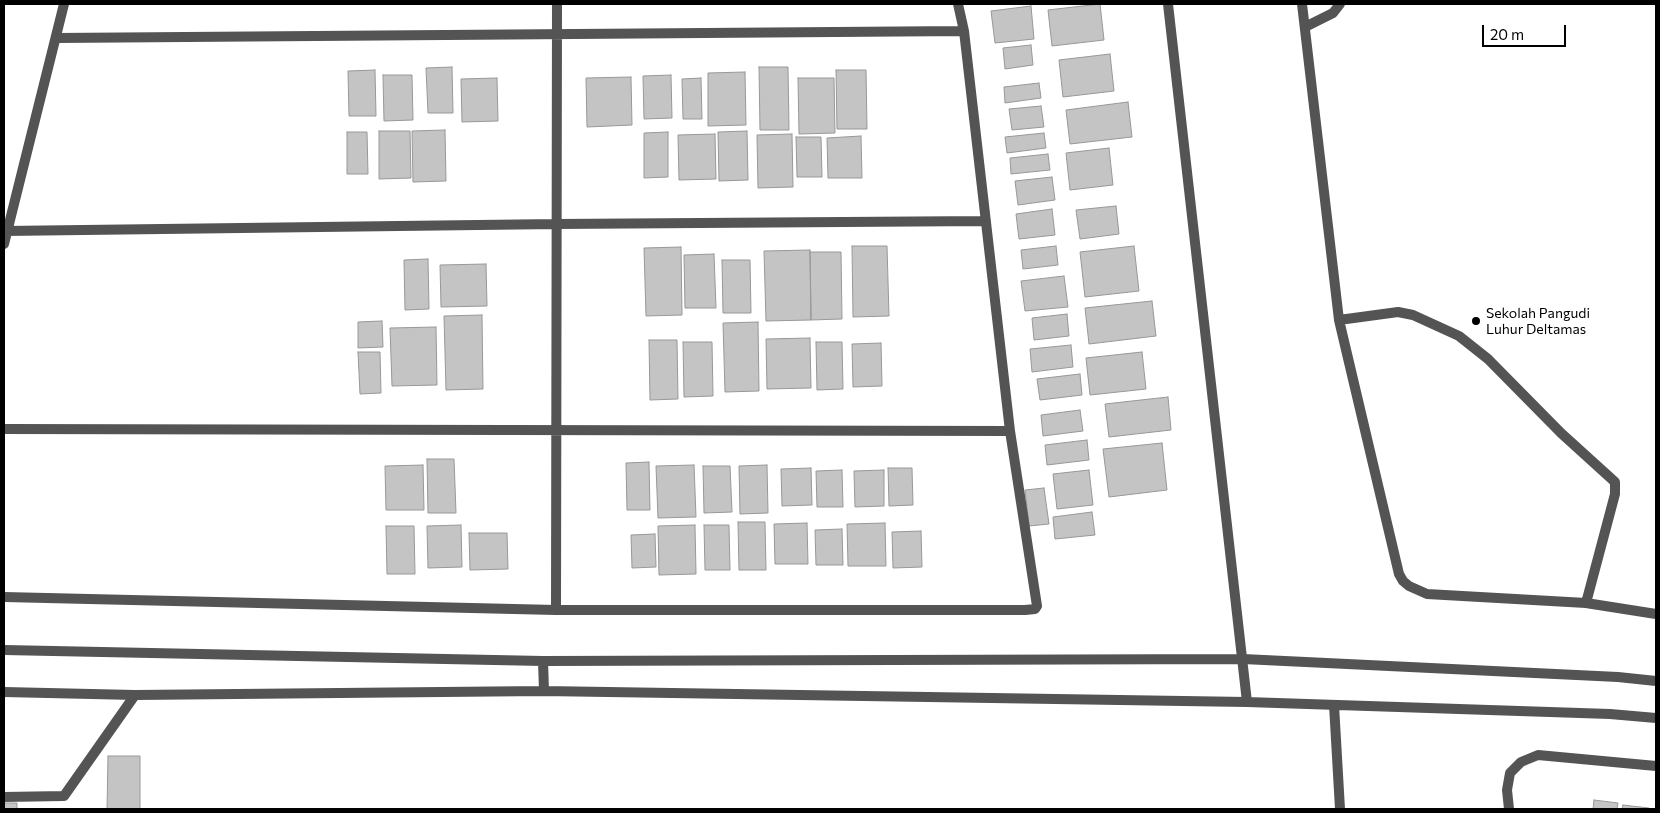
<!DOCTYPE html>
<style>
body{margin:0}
#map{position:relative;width:1660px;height:813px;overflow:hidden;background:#fff;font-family:Commissioner,sans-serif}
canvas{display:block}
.frame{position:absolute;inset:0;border:5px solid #000;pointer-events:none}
.scale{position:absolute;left:1482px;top:25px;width:84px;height:22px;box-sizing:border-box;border:2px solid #000;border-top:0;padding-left:6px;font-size:15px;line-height:18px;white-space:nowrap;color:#000;-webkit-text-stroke:4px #fff;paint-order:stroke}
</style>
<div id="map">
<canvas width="1660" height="813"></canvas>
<div class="frame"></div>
<div class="scale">20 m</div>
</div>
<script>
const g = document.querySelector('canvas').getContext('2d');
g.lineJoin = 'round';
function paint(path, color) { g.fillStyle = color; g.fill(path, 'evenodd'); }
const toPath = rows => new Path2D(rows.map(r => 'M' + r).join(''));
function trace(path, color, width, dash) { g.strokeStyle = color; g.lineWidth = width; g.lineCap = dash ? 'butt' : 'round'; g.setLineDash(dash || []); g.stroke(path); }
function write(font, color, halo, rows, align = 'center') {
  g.font = font + ' Commissioner,sans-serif'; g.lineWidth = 5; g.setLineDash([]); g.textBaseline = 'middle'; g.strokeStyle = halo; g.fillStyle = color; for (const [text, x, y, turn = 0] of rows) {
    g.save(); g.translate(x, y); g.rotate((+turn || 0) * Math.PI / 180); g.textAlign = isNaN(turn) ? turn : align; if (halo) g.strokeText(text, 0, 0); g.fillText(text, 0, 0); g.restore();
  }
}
const building = toPath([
 [1100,4,1104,40,1052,46,1048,10,1100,4],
 [1031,6,1034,39,995,43,991,11,1031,6],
 [1031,45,1033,65,1005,69,1003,48,1031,45],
 [1110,54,1114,91,1063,97,1059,60,1110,54],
 [452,67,453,113,428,113,426,68,452,67],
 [759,67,788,67,789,130,760,130,759,67],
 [375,70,376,116,349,116,348,71,375,70],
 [836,70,866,70,867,129,837,129,836,70],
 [745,72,746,125,708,126,708,73,745,72],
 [383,75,412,75,413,120,384,121,383,75],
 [671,75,672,118,644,119,643,76,671,75],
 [631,77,632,125,587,127,586,78,631,77],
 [497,78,498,121,462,122,461,79,497,78],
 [701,78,702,119,683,119,682,79,701,78],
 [798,78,834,78,835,133,799,134,798,78],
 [1039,83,1041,98,1005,103,1004,87,1039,83],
 [1128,102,1132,137,1070,144,1066,110,1128,102],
 [1041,106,1044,127,1012,130,1009,109,1041,106],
 [445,130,446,181,413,182,412,131,445,130],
 [379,131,410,131,411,178,379,179,379,131],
 [747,131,748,180,719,181,718,132,747,131],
 [347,132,367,132,368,174,347,174,347,132],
 [668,132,668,177,644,178,644,133,668,132],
 [1044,133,1046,148,1007,153,1005,137,1044,133],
 [715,134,716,179,679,180,678,135,715,134],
 [792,134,793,187,758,188,757,135,792,134],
 [861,136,862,178,828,178,827,138,861,136],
 [796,137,821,137,822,177,797,177,796,137],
 [1109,148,1113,185,1070,190,1066,153,1109,148],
 [1048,154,1050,170,1011,174,1010,158,1048,154],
 [1052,177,1055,200,1018,205,1015,181,1052,177],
 [1116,206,1119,234,1080,239,1076,210,1116,206],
 [1052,209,1055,235,1019,239,1016,214,1052,209],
 [852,246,887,246,889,316,853,317,852,246],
 [1056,246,1058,265,1023,269,1021,250,1056,246],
 [1134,246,1139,291,1085,297,1080,252,1134,246],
 [681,247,682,315,646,316,644,248,681,247],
 [810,250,811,320,766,321,764,251,810,250],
 [810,252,841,252,842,319,811,320,810,252],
 [714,254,716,308,685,308,684,255,714,254],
 [428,259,429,309,405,310,404,260,428,259],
 [722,260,750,260,751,313,723,313,722,260],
 [486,264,487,306,441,307,440,265,486,264],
 [1064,276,1068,307,1025,311,1021,281,1064,276],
 [1152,301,1156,336,1089,344,1085,308,1152,301],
 [1067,314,1069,336,1034,340,1032,318,1067,314],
 [482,315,483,389,446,390,444,316,482,315],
 [382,321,383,347,358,348,358,322,382,321],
 [758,322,759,391,725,392,723,323,758,322],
 [436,327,437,385,392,386,390,328,436,327],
 [810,338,811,388,767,389,766,339,810,338],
 [649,340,677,340,678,399,650,400,649,340],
 [683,342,712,342,713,396,684,397,683,342],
 [816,342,842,342,843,389,817,390,816,342],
 [881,343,882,386,853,387,852,344,881,343],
 [1071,345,1073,367,1032,372,1030,349,1071,345],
 [358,352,380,352,381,393,360,394,358,352],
 [1142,352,1146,389,1090,395,1086,358,1142,352],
 [1080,374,1082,395,1040,400,1037,379,1080,374],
 [1168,397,1171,430,1109,437,1105,404,1168,397],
 [1080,410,1083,431,1043,436,1041,415,1080,410],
 [1087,440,1089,460,1047,465,1045,445,1087,440],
 [1162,443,1167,490,1109,497,1103,449,1162,443],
 [427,459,454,459,456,513,428,513,427,459],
 [649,462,650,510,627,510,626,463,649,462],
 [423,465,424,510,386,510,385,466,423,465],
 [694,465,696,517,658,518,656,466,694,465],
 [767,465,768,513,740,514,739,466,767,465],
 [703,466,730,466,732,512,704,513,703,466],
 [811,468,812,505,782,506,781,469,811,468],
 [888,468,912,468,913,505,889,506,888,468],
 [842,470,843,507,817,507,816,471,842,470],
 [884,470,884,506,855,507,854,471,884,470],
 [1089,470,1093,505,1057,509,1053,474,1089,470],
 [1044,488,1049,524,1029,526,1025,490,1044,488],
 [1092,512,1095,535,1055,539,1053,517,1092,512],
 [738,522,765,522,766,570,739,570,738,522],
 [807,523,808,564,775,564,774,524,807,523],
 [885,523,886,566,848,566,847,524,885,523],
 [461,525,462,567,428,568,427,526,461,525],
 [695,525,696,574,659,575,658,526,695,525],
 [704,525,729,525,730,570,705,570,704,525],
 [386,526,414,526,415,574,387,574,386,526],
 [842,529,843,565,816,565,815,530,842,529],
 [921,531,922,567,893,568,892,532,921,531],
 [469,533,507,533,508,569,470,570,469,533],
 [655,534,656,567,632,568,631,535,655,534],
 [108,756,140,756,140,809,107,809,108,756],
 [1594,800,1618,803,1617,809,1593,809,1594,800],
 [4,803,17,803,17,809,4,809,4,803],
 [1623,805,1649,808,1648,809,1622,809,1623,805]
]);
paint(building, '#c4c4c4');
trace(building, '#989898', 1);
trace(toPath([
 [1302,4,1339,320,1399,574,1403,581,1409,586,1427,594,1586,603,1656,614],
 [1305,27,1333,13,1340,4],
 [1339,320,1398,312,1413,315,1459,336,1488,359,1561,433,1615,482,1615,494,1586,603],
 [4,797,64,796,135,695]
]), '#545454', 10);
trace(toPath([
 [1168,4,1247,702],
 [56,38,964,31],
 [4,231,557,224,986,221],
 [4,244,64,4],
 [4,429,1010,431],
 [4,597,556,610,1025,610,1035,609,1037,606,1010,431,964,31,958,4],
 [556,610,557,4],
 [4,650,543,661,1243,659,1618,677,1656,681],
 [543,661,544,691],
 [4,692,135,695,544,691,1247,702,1610,714,1656,718],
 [1334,705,1340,809],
 [1509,809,1507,790,1510,773,1521,762,1538,755,1656,766]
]), '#545454', 10);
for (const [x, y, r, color] of [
 [1476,321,5,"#000"]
]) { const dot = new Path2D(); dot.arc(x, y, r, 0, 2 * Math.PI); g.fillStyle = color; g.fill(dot); trace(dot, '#fff', 2); }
write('14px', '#000', '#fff', [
 ["Sekolah Pangudi",1486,313],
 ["Luhur Deltamas",1486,329]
], 'left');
</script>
